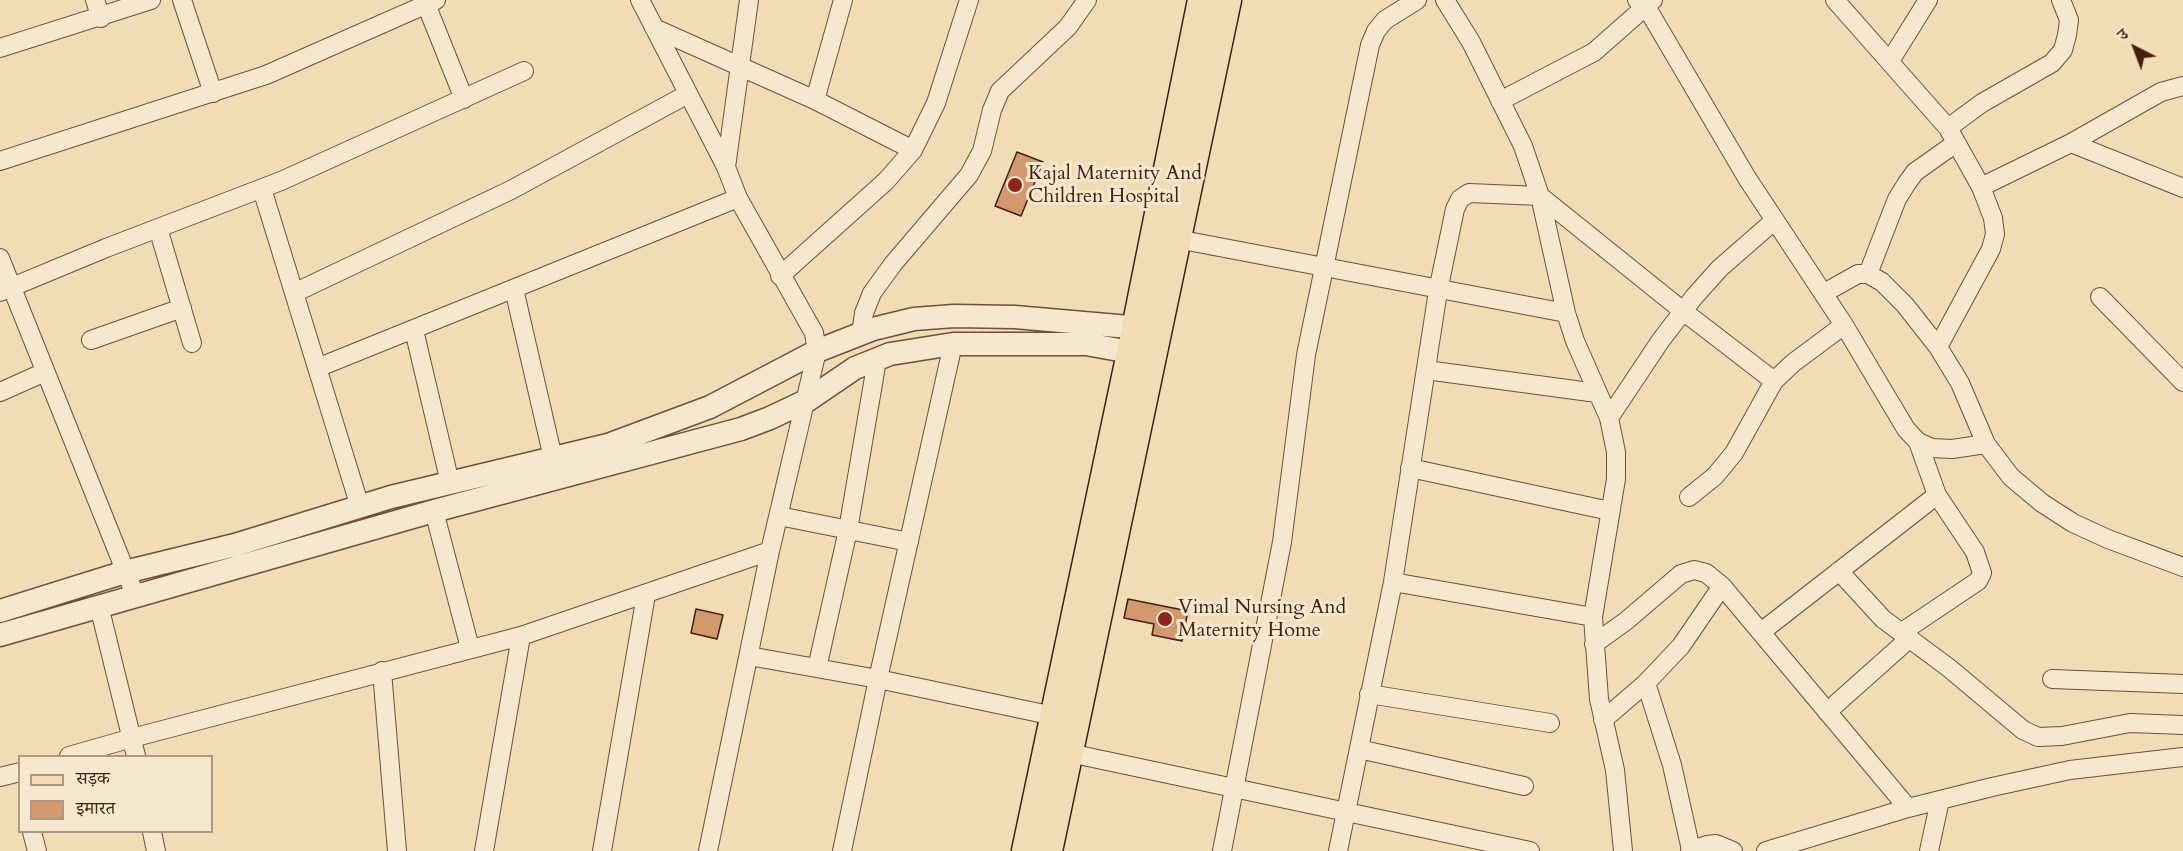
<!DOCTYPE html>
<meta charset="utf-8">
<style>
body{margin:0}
#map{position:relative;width:2183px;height:851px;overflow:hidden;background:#f0dcb5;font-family:Cardo,"Noto Serif Devanagari",serif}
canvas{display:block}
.legend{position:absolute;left:18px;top:755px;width:195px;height:78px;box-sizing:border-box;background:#f5e8cf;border:2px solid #ad9885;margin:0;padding:8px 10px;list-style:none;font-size:18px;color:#422115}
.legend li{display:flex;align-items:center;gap:12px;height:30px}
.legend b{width:30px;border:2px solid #ad9885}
.north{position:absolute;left:2105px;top:18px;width:60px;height:60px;-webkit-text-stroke:4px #f5e8cf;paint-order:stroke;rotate:318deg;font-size:16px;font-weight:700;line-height:24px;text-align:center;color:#422115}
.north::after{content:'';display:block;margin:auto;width:21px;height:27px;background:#422115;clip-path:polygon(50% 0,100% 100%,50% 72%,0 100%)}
</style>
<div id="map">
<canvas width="2183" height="851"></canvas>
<ul class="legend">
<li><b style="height:8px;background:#f0dcb5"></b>सड़क</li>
<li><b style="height:16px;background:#d1996d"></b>इमारत</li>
</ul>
<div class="north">उ</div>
</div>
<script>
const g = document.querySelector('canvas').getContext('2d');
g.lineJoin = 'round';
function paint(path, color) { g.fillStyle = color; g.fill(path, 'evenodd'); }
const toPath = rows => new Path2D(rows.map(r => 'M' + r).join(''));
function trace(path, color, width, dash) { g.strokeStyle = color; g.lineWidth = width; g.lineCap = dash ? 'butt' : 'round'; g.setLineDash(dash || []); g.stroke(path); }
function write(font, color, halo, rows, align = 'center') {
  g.font = font + ' Cardo,serif'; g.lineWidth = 6; g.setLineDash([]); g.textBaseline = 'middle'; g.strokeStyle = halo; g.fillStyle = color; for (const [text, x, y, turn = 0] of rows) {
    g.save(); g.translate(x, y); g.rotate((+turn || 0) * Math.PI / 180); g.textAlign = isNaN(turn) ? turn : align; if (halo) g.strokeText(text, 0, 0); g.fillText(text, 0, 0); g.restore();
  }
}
const building = toPath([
 [1017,152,1043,162,1021,216,995,206,1017,152],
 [1128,599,1188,611,1182,641,1152,635,1154,624,1124,618,1128,599],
 [696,609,723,615,717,639,691,633,696,609]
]);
paint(building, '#d1996d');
trace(building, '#422115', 1.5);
const minor = toPath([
 [95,0,101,18],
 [182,0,213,93],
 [640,0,726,167,738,198,814,333,817,351,770,551,708,851],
 [1445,0,1471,42,1523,146,1540,196,1566,313,1575,341,1609,418,1616,452,1616,479,1593,617,1599,699,1615,770,1623,851],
 [1637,0,1647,8,1747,178,1844,325,1906,429,1918,442,1932,448,1952,449,1986,444],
 [1835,0,1948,128,1981,187,1993,218,1995,234,1991,249,1938,347],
 [426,4,464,99],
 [654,28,815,100,913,150],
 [0,48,151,0],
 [1890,61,1928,0],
 [815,100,843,0],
 [1500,101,1594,52,1653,0],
 [1948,128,1982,103,2052,63,2063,50,2067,35,2069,20,2061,0],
 [2071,143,2183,188],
 [0,161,266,75,436,0],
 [726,167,749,0],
 [1981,187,2071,143,2161,92,2183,86],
 [262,189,360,507],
 [158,228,192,343],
 [1177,239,1566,313],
 [0,258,135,595],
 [1868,274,1897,199,1907,183,1915,172,1956,143],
 [780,276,886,181,913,150,936,103,969,0],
 [514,289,553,458],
 [0,292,106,248,281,181,524,71],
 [294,293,511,190,688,94],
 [1824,293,1858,274,1868,274,1882,282,1905,305,1938,347,1960,383,1986,444,2011,477,2042,503,2073,523,2108,539,2183,567],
 [2100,297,2183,382],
 [414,330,450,483],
 [861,334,864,313,872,293,893,264,969,175,982,151,992,110,1000,91,1068,27,1087,0],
 [91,340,182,308],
 [317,368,738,198],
 [1426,370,1597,393],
 [0,392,45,372],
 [1609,418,1661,340,1694,297,1720,268,1775,220],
 [1410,468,1610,511],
 [1689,497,1715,476,1734,453,1774,381,1793,363,1844,325],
 [434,511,470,648],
 [779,516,909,542],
 [1839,571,1883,619,1949,668,2023,730,2038,737,2062,736,2130,723,2183,725],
 [1393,582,1593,617],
 [99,606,136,756],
 [1761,632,1937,495],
 [1902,632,1978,581,1982,573,1975,552,1937,495,1918,442],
 [1594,644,1626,621,1681,574,1694,570,1706,573,1722,586,1908,808],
 [749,656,878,679,1054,716],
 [817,668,848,530,877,360],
 [382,671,397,851],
 [2052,679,2183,684],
 [1646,683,1672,765,1691,850],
 [1369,694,1550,723],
 [1827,712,1910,638],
 [1603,720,1646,683,1681,646,1722,586],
 [1359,749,1524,786],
 [1060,751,1530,851],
 [69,756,132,738,521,636,770,551],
 [0,777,20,772],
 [32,832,37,851],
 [152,832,156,851],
 [484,851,521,636],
 [602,851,646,595],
 [842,851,878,679,953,344],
 [1222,851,1282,542,1306,355,1370,45,1376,31,1385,20,1417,0],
 [1338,851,1393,582,1438,291,1455,209,1460,199,1469,193,1540,196,1683,311,1774,381],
 [1690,851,1707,845,1716,844,1733,851],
 [1766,851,1908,808,1992,787,2070,770,2183,757],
 [1929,851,1940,800]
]);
const tertiary = toPath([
 [0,611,125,572,235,545,391,497,608,445,710,407,817,351,873,329,914,319,954,316,1015,317,1152,329],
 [0,635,434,511,741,429,770,418,808,400,855,368,890,354,953,344,1086,344,1147,355]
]);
const primary = toPath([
 [1026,851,1131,353,1202,0],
 [1048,851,1227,0]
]);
trace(minor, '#6e503d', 20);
trace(tertiary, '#6e503d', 25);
trace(primary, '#422115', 31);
trace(minor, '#f5e8cf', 18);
trace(tertiary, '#f5e8cf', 22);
trace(primary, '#f0dcb5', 28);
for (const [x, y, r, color] of [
 [1015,185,8,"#8f2418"],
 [1165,619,8,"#8f2418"]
]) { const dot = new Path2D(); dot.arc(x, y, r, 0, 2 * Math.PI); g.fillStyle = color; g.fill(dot); trace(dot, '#f5e8cf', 2); }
write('20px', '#422115', '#f5e8cf', [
 ["Kajal Maternity And",1028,174],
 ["Children Hospital",1028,197],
 ["Vimal Nursing And",1178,608],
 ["Maternity Home",1178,631]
], 'left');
</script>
